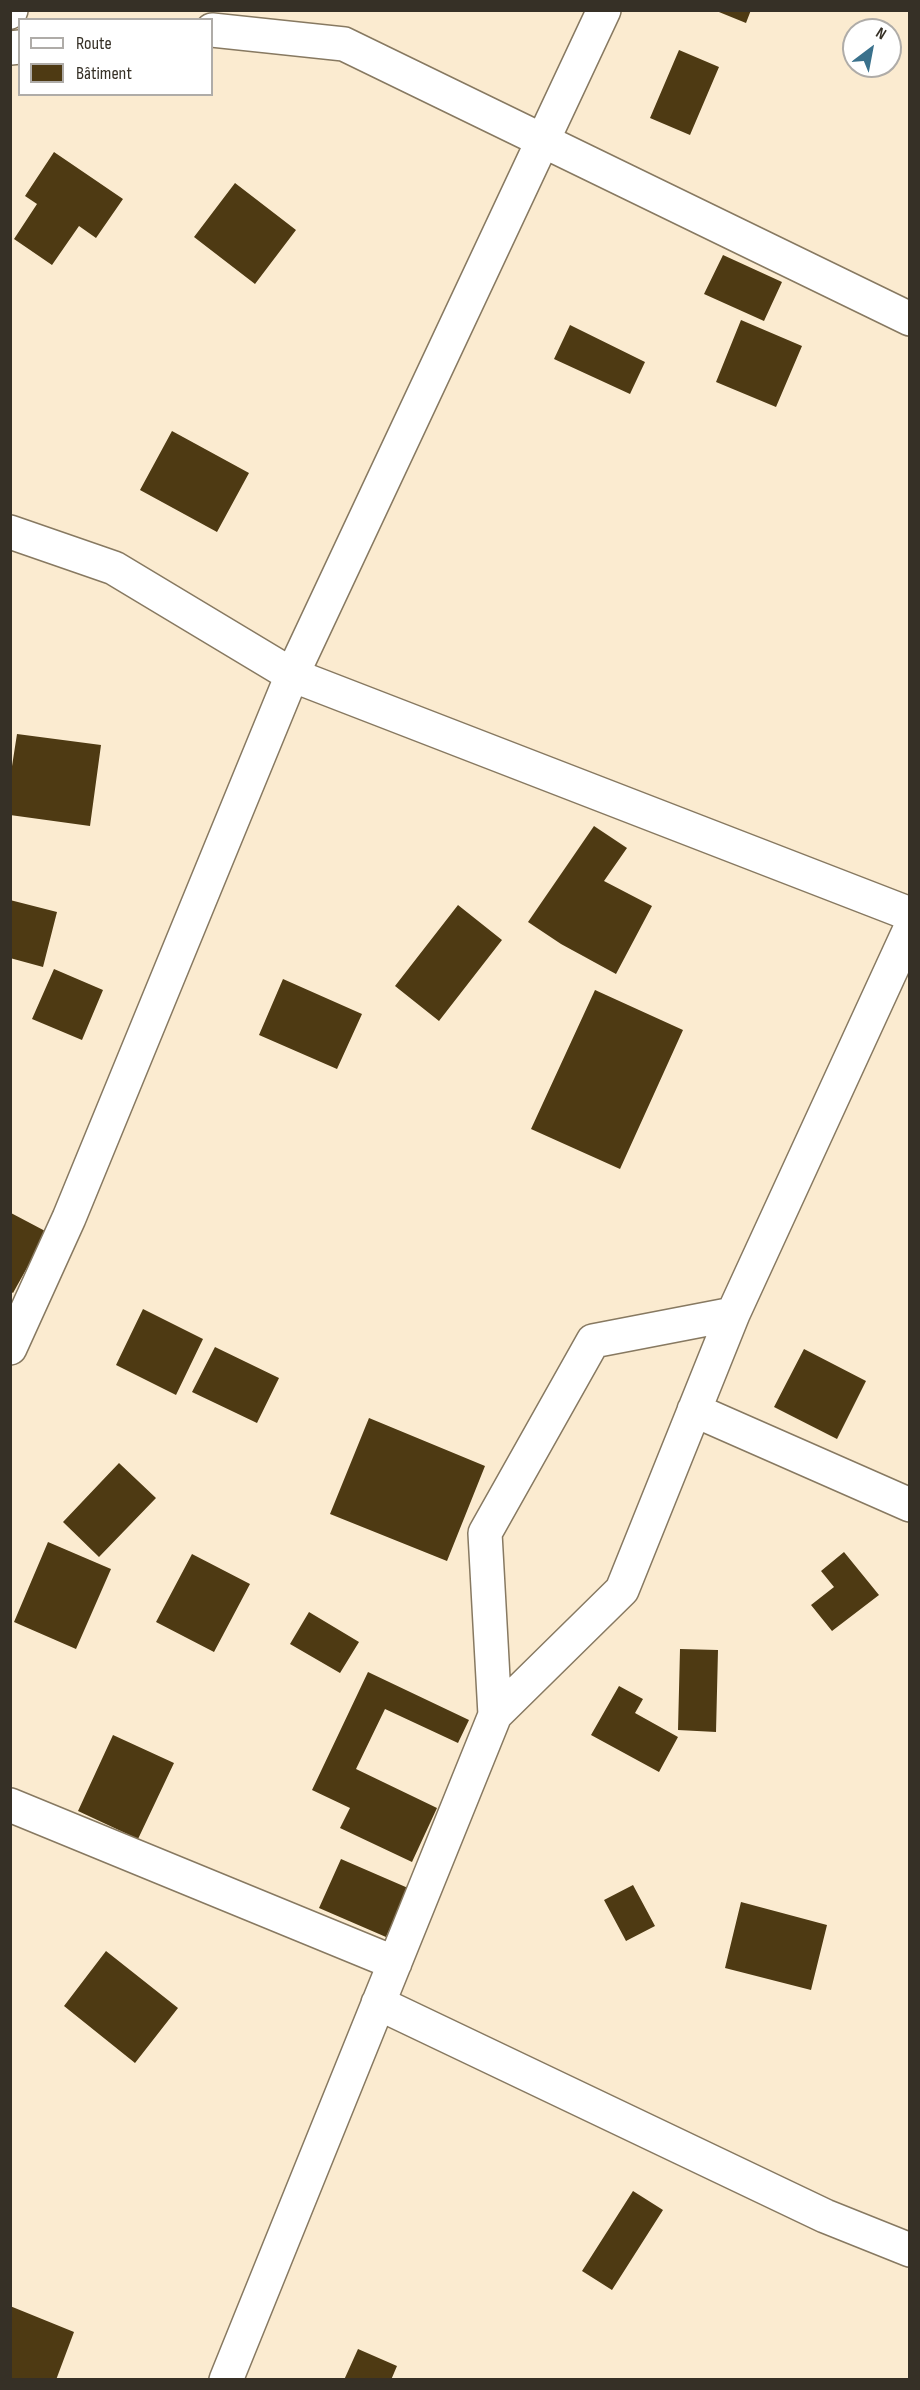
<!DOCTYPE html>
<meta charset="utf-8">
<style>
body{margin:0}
#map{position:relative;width:920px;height:2390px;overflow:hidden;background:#fbebd0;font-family:"Sofia Sans Condensed",sans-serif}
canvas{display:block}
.frame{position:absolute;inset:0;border:12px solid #363026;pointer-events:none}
.legend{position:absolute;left:18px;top:18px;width:195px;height:78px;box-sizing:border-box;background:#fff;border:2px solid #afaca8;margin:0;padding:8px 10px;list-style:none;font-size:18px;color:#363026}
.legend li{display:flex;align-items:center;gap:12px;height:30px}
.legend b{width:30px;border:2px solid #afaca8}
.north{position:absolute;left:842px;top:18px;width:60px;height:60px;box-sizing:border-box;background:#fff;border:2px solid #afaca8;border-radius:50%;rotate:32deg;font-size:16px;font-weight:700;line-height:24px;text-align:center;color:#363026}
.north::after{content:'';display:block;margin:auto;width:21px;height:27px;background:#3a718c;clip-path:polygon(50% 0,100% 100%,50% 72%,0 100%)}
</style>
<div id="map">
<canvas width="920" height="2390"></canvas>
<div class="frame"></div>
<ul class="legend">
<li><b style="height:8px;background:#fff"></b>Route</li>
<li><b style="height:16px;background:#4e3a13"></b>Bâtiment</li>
</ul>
<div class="north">N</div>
</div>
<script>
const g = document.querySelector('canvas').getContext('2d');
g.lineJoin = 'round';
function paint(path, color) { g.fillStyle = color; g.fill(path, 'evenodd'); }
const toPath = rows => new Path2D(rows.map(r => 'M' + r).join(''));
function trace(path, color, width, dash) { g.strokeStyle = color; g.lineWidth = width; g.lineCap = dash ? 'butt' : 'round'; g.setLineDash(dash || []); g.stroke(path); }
paint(toPath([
 [714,10,751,10,746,23],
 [679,50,719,67,690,135,650,118],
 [54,152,123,199,96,238,79,226,52,265,14,239,37,204,25,196],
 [235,183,296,230,255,284,194,237],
 [723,255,782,282,764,321,704,294],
 [741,320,802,346,776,407,716,382],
 [570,325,645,362,630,394,554,359],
 [172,431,249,473,217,532,140,490],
 [17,734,101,745,90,826,10,815,10,779],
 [594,826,627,848,604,881,652,906,616,974,561,944,528,922],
 [10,900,57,912,43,967,10,958],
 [458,905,502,940,439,1021,395,986],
 [54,969,103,990,82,1040,32,1019],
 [283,979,362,1014,337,1069,259,1035],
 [595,990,683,1030,620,1169,531,1129],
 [11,1213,47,1232,13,1293,10,1291],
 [143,1309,203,1339,176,1395,116,1365],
 [215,1347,279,1378,257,1423,192,1392],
 [804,1349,866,1381,837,1439,774,1407],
 [369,1418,485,1466,447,1561,330,1514],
 [119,1463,156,1498,99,1557,63,1522],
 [48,1542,111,1569,76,1649,14,1622],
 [844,1552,879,1595,832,1631,811,1605,834,1587,821,1571],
 [192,1554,250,1584,214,1652,156,1622],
 [309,1612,359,1642,340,1673,290,1644],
 [680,1649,718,1650,716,1732,678,1730],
 [368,1672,469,1720,458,1743,385,1709,356,1769,437,1808,412,1862,340,1828,350,1808,312,1790],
 [619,1686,643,1699,635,1713,678,1737,659,1772,591,1735],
 [113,1735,174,1763,138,1839,78,1811],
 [341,1859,408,1888,386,1937,319,1908],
 [633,1885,655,1926,626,1941,604,1900],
 [741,1902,827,1925,811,1990,725,1968],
 [106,1951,178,2008,135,2063,64,2006],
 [633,2191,663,2210,612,2290,582,2271],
 [10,2306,74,2332,56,2380,10,2380],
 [358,2349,397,2366,391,2380,344,2380]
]), '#4e3a13');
const minor = toPath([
 [10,12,11,10],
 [212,30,344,44,910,319],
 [10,48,20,47],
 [10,532,114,568,292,675,910,914],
 [10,1348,69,1218,292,675,604,10],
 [694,1410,910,1505],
 [495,1715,485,1533,593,1341,733,1314],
 [10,1805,395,1963],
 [378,2003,825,2216,910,2250],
 [226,2380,495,1715,622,1590,733,1314,910,929]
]);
trace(minor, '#877961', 36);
trace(minor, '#fff', 33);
</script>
